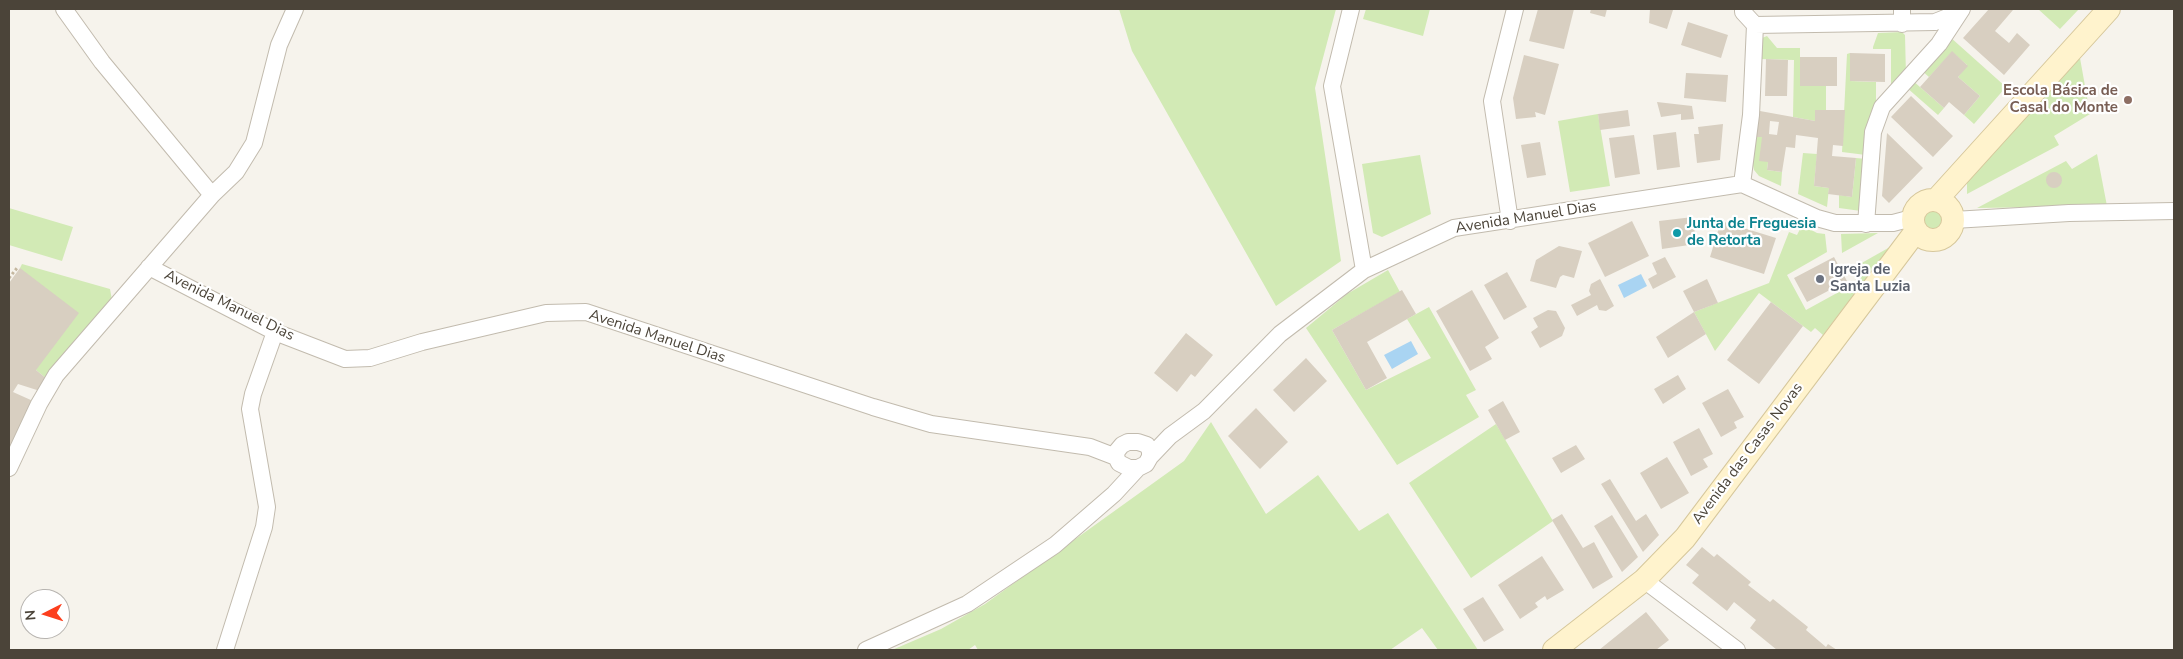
<!DOCTYPE html>
<meta charset="utf-8">
<style>
body{margin:0}
#map{position:relative;width:2183px;height:659px;overflow:hidden;background:#f6f3ec;font-family:"Nunito Sans",sans-serif}
canvas{display:block}
.frame{position:absolute;inset:0;border:10px solid #4b4439;pointer-events:none}
.north{position:absolute;left:20px;top:589px;width:50px;height:50px;box-sizing:border-box;background:#fff;border:1px solid #b7b4b0;border-radius:50%;rotate:265deg;font-size:14px;font-weight:700;line-height:20px;text-align:center;color:#4b4439}
.north::after{content:'';display:block;margin:auto;width:18px;height:22px;background:#fc3f1d;clip-path:polygon(50% 0,100% 100%,50% 72%,0 100%)}
</style>
<div id="map">
<canvas width="2183" height="659"></canvas>
<div class="frame"></div>
<div class="north">N</div>
</div>
<script>
const g = document.querySelector('canvas').getContext('2d');
g.lineJoin = 'round';
function paint(path, color) { g.fillStyle = color; g.fill(path, 'evenodd'); }
const toPath = rows => new Path2D(rows.map(r => 'M' + r).join(''));
function trace(path, color, width, dash) { g.strokeStyle = color; g.lineWidth = width; g.lineCap = dash ? 'butt' : 'round'; g.setLineDash(dash || []); g.stroke(path); }
function write(font, color, halo, rows, align = 'center') {
  g.font = font + ' "Nunito Sans",sans-serif'; g.lineWidth = 4.5; g.setLineDash([]); g.textBaseline = 'middle'; g.strokeStyle = halo; g.fillStyle = color; for (const [text, x, y, turn = 0] of rows) {
    g.save(); g.translate(x, y); g.rotate((+turn || 0) * Math.PI / 180); g.textAlign = isNaN(turn) ? turn : align; if (halo) g.strokeText(text, 0, 0); g.fillText(text, 0, 0); g.restore();
  }
}
paint(toPath([
 [1119,9,1336,9,1315,88,1341,261,1276,306,1132,51],
 [1366,9,1430,9,1423,36,1363,19],
 [2038,9,2079,9,2060,29],
 [1902,32,1905,35,1906,76,1891,91,1891,49,1873,49,1873,47,1878,33],
 [1767,36,1777,48,1800,48,1800,85,1826,86,1826,110,1815,121,1793,117,1794,60,1759,59,1762,38],
 [1950,37,2006,87,1974,124,1964,115,1980,96,1958,77,1967,65,1952,52,1929,77,1921,70],
 [1850,53,1850,81,1876,82,1876,105,1866,155,1842,152,1847,54],
 [2080,58,2090,114,2054,136,2059,145,1967,194,1967,178],
 [1912,80,1944,108,1938,115,1906,87],
 [1598,114,1610,186,1570,192,1558,121],
 [1756,137,1762,137,1768,162,1767,170,1782,172,1781,186,1759,176,1754,170,1752,161],
 [1803,153,1817,154,1814,186,1829,188,1827,207,1798,194],
 [2097,154,2107,206,1977,208,2066,161,2072,169],
 [1420,155,1431,214,1382,237,1373,233,1362,164],
 [1856,158,1866,159,1861,211,1839,208,1839,195,1852,197],
 [9,208,73,227,62,261,9,245],
 '1921 220a11 11 0 1 1 22 0a11 11 0 1 1-22 0Z',
 [1802,225,1817,233,1825,234,1827,252,1787,275,1806,310,1857,282,1851,269,1890,247,1823,335,1815,328,1811,332,1759,293,1715,351,1694,312,1769,283,1789,232,1797,235],
 [1878,233,1842,253,1841,234],
 [22,264,110,289,112,300,47,379,36,370,20,268],
 [1388,270,1400,292,1332,330,1366,390,1431,358,1407,319,1429,307,1476,390,1466,395,1479,417,1397,465,1306,328,1347,294],
 [1211,422,1266,514,1318,475,1359,531,1388,513,1478,650,1438,650,1422,628,1390,650,978,650,975,645,968,650,892,650,941,629,985,604,1184,461],
 [1496,424,1553,521,1471,578,1409,483]
]), '#d2eab5');
paint(toPath([
 [1641,274,1647,286,1624,298,1618,285],
 [1411,341,1418,354,1392,369,1384,355]
]), '#a9d4f2');
paint(toPath([
 [1538,9,1574,9,1564,49,1529,41],
 [1591,9,1607,9,1605,17,1590,13],
 [1650,9,1673,10,1667,29,1649,23],
 [1989,9,2011,9,2013,10,1995,31,2009,43,2017,33,2030,45,2004,75,1963,38],
 [1688,22,1728,35,1721,58,1681,45],
 [1952,51,1968,66,1958,77,1980,96,1964,115,1949,102,1944,108,1920,87],
 [1850,53,1885,54,1885,82,1850,81],
 [1524,55,1559,64,1545,115,1535,112,1536,117,1516,119,1513,98],
 [1800,57,1837,57,1837,86,1800,86],
 [1766,59,1788,60,1787,96,1765,96],
 [1686,73,1728,75,1726,102,1684,98],
 [1911,96,1953,136,1933,157,1891,117],
 [1657,102,1692,106,1694,119,1681,120,1681,114,1661,117],
 [1628,110,1630,126,1600,130,1598,114],
 [1815,110,1845,110,1843,146,1833,145,1832,156,1856,158,1852,197,1828,194,1829,188,1814,186,1818,138,1796,135,1795,148,1786,147,1782,172,1767,170,1768,162,1759,161,1762,137,1756,137,1760,111,1815,121],
 [1770,121,1779,122,1777,135,1769,134],
 [1723,124,1720,160,1697,163,1694,134,1699,134,1698,127],
 [1676,132,1680,167,1657,170,1653,135],
 [1887,133,1923,168,1889,203,1882,196],
 [1634,135,1640,174,1615,178,1609,138],
 [1540,142,1546,175,1527,178,1521,145],
 '2046 180a8 8 0 1 1 16 0a8 8 0 1 1-16 0Z',
 [1693,217,1696,244,1662,249,1659,221],
 [1632,221,1649,256,1605,277,1588,243],
 [1721,221,1776,238,1764,274,1710,257],
 [1559,246,1582,251,1574,278,1563,275,1560,277,1556,288,1530,281,1536,260],
 [1665,257,1676,277,1653,289,1648,279,1657,274,1652,263],
 [1834,257,1847,281,1807,302,1794,278],
 [20,268,79,313,36,370,47,379,40,391,18,384,13,392,33,401,9,452,9,283],
 [1507,272,1527,307,1504,320,1484,285],
 [1600,279,1614,306,1606,311,1599,310,1597,305,1577,316,1571,305,1591,295,1589,291,1591,284],
 [1707,279,1718,303,1694,312,1683,291],
 [1402,290,1416,314,1367,342,1387,378,1366,390,1332,330],
 [1472,290,1499,338,1485,347,1492,359,1470,371,1436,311],
 [1771,302,1803,326,1759,384,1727,360],
 [1548,310,1556,311,1565,328,1562,336,1540,348,1531,332,1538,327,1533,318],
 [1694,312,1706,334,1668,358,1656,337],
 [1186,333,1213,355,1195,377,1191,374,1177,392,1154,373],
 [1306,358,1327,381,1294,412,1273,390],
 [1678,375,1686,389,1663,404,1654,389],
 [1728,389,1744,417,1734,422,1737,428,1721,437,1702,403],
 [1503,401,1520,432,1505,440,1488,410],
 [1256,408,1288,442,1260,469,1228,436],
 [1699,428,1713,454,1703,459,1708,467,1691,476,1673,442],
 [1576,445,1585,459,1561,473,1552,458],
 [1667,457,1689,493,1661,509,1640,473],
 [1610,479,1636,521,1646,514,1659,535,1643,552,1601,484],
 [1562,514,1583,548,1594,542,1613,577,1593,589,1552,520],
 [1612,515,1638,557,1622,572,1594,526],
 [1702,547,1714,557,1717,554,1751,582,1748,585,1770,602,1773,599,1808,627,1806,630,1826,647,1828,644,1837,650,1777,650,1750,628,1756,620,1734,602,1727,611,1692,583,1699,575,1686,565],
 [1542,556,1564,590,1547,600,1545,596,1535,603,1538,607,1520,619,1498,585],
 [1483,597,1504,630,1484,642,1463,609],
 [1646,612,1669,640,1656,650,1599,650]
]), '#d8cfc1');
const street = toPath([
 [64,9,102,62,212,195],
 [1351,9,1332,86,1364,270],
 [1902,24,1902,9],
 [1755,25,1935,22,1960,12],
 [1742,184,1751,115,1755,25,1743,12,1743,9],
 [1954,220,2069,213,2174,211],
 [1510,221,1492,101,1515,9],
 [1866,224,1873,132,1882,107,1939,44,1962,9],
 [149,267,275,332,345,359,370,358,422,342,546,313,586,312,873,407,931,424,1090,447,1116,457,1119,463,1129,468,1138,468,1146,464,1150,457,1150,451,1147,445,1138,442,1128,442,1122,445,1117,451,1116,457],
 [1150,457,1170,436,1204,411,1280,334,1364,270,1454,228,1742,184,1817,218,1835,223,1893,223,1912,218],
 [9,468,39,404,56,375,212,195,236,172,254,143,279,45,295,9],
 [1644,580,1737,650],
 [225,650,264,527,267,507,250,409,253,394,275,332],
 [866,650,967,604,1055,545,1114,494,1138,468]
]);
const secondary = toPath([
 [1937,199,2109,9],
 '1913 220a20 20 0 1 1 40 0a20 20 0 1 1-40 0Z',
 [1554,650,1644,580,1685,538,1916,231]
]);
trace(street, '#c2bbae', 18);
trace(secondary, '#d6c79b', 24);
trace(toPath([
 [9,278,17,268]
]), '#c4b79f', 3, [2.5, 2.5]);
trace(street, '#fff', 16);
trace(secondary, '#fff3cd', 22);
for (const [x, y, r, color] of [
 [2128,100,5,"#8d6e63"],
 [1677,233,5,"#0f9aa8"],
 [1820,279,5,"#6b7280"]
]) { const dot = new Path2D(); dot.arc(x, y, r, 0, 2 * Math.PI); g.fillStyle = color; g.fill(dot); trace(dot, '#fff', 2); }
write('bold 15px', '#785e54', '#fff', [
 ["Escola Básica de",2118,91],
 ["Casal do Monte",2118,108]
], 'right');
write('15px', '#4b4439', '#fff', [
 ["Avenida Manuel Dias",1526,218,-9],
 ["Avenida Manuel Dias",229,306,26],
 ["Avenida Manuel Dias",657,337,18],
 ["Avenida das Casas Novas",1748,454,-53]
]);
write('bold 15px', '#0d838f', '#fff', [
 ["Junta de Freguesia",1687,224],
 ["de Retorta",1687,241]
], 'left');
write('bold 15px', '#5b616d', '#fff', [
 ["Igreja de",1830,270],
 ["Santa Luzia",1830,287]
], 'left');
</script>
